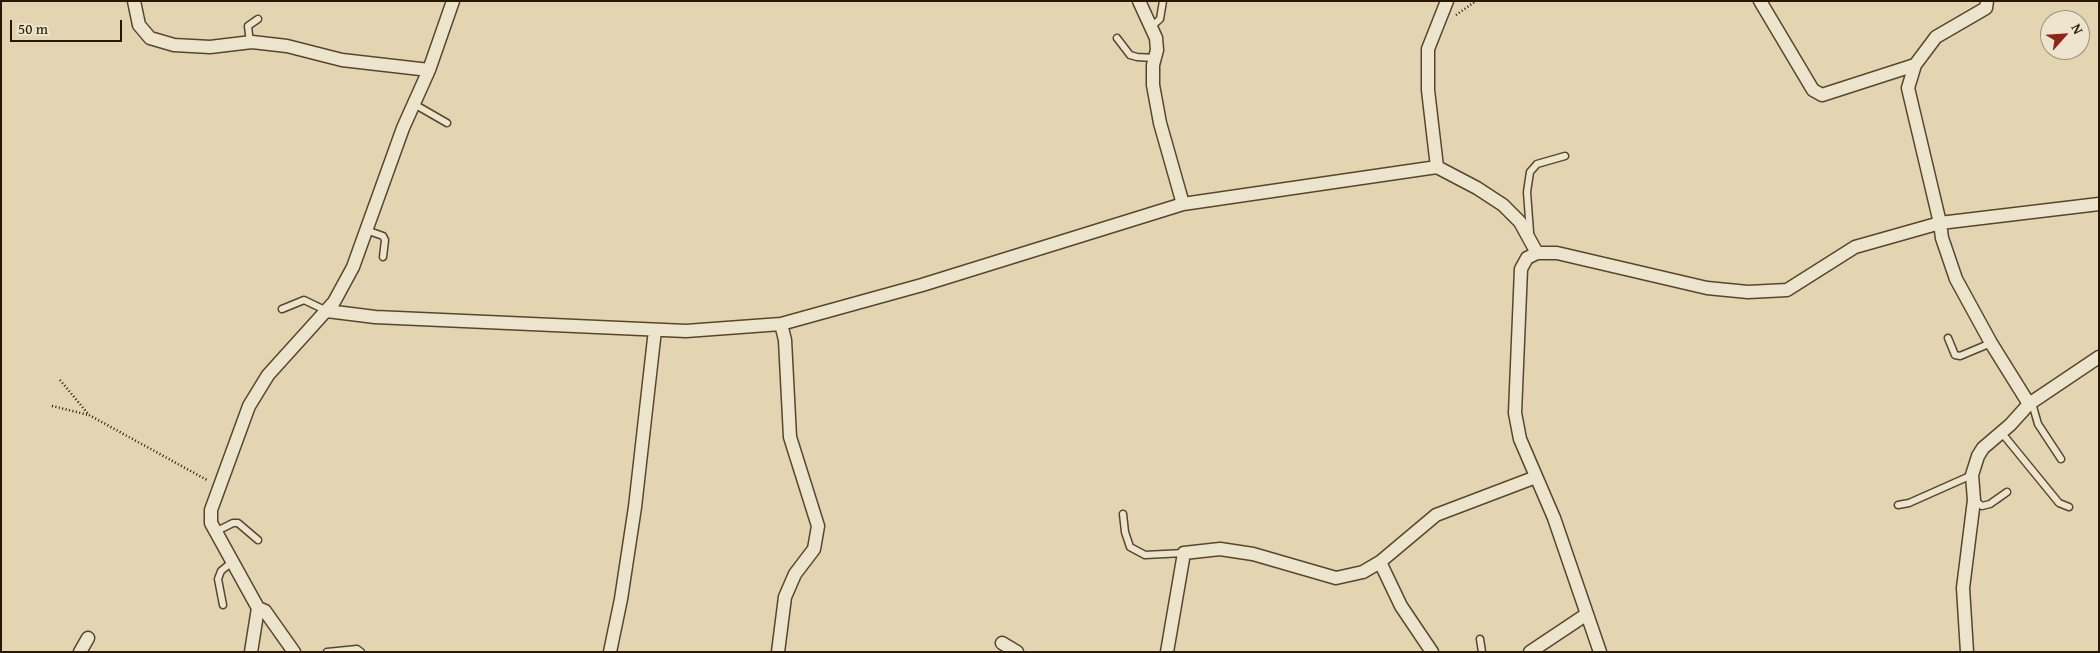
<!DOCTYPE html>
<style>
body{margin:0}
#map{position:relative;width:2100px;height:653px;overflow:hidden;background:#e3d5b2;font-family:"Gentium Book Plus",serif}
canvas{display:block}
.frame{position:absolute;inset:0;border:2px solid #2a1700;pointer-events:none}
.north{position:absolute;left:2040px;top:10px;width:50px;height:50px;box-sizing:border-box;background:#ede4cd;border:1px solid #9f927b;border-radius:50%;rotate:64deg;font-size:14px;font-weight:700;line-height:20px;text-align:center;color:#2a1700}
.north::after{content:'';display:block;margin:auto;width:18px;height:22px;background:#8f2418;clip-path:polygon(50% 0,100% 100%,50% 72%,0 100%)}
.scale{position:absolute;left:10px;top:20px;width:112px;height:22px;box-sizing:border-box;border:2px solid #2a1700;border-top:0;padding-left:6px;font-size:15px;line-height:18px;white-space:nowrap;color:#2a1700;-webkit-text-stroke:4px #ede4cd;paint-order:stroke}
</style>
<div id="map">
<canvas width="2100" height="653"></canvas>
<div class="frame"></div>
<div class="north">N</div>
<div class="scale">50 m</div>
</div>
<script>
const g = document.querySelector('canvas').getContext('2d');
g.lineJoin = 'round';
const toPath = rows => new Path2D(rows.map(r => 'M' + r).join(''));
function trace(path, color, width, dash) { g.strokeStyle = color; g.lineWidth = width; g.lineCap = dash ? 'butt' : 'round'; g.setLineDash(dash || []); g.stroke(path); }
const service = toPath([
 [1151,27,1160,19,1163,1],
 [1117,38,1130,55,1137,57,1155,58],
 [250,43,248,26,258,19],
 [414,104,447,123],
 [366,230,383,236,385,240,383,257],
 [1530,232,1527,192,1530,172,1537,164,1565,156],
 [282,309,304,300,327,311],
 [1948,338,1955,355,1960,356,1991,343],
 [2032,403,2038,424,2061,459],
 [2001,432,2059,503,2069,507],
 [1974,500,1982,506,1990,504,2007,492],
 [1898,505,1909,503,1972,475],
 [1123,514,1125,532,1130,547,1145,555,1184,553],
 [215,532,233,523,238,523,258,540],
 [223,605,218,579,221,571,232,562],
 [1480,639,1482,652],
 [327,652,357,649,361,652]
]);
const minor = toPath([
 [134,1,139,25,150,38,174,45,210,47,252,42,287,46,342,60,429,70],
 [1139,1,1156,38,1157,50,1153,65,1153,85,1160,123,1183,204],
 [1447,1,1428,49,1428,90,1437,167,1477,188,1503,205,1520,222,1537,253],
 [1760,1,1813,90,1822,95,1915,65],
 [2099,204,1940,223,1942,238,1956,279,1991,343,2029,404,2099,357],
 [327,311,375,317,686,331,781,324,785,340,790,437,818,526,814,549,795,574,785,597,778,652],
 [781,324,922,285,1183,204,1437,167],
 [1380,562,1401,606,1432,652],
 [258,608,265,611,294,652],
 [1002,643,1017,652],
 [80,652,88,638],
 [251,652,258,608,211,523,211,510,249,406,268,375,334,302,353,267,403,128,429,70,453,1],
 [610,652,621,599,635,507,655,330],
 [1167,652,1184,553,1220,549,1253,554,1336,578,1363,572,1380,562,1436,515,1536,477],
 [1530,652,1587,614],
 [1600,652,1554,518,1520,439,1515,413,1521,269,1527,258,1537,253,1557,253,1707,288,1748,292,1787,290,1855,247,1940,223,1908,88,1915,65,1936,37,1986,8,1987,1],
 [1967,652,1963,588,1974,500,1972,475,1978,456,1983,448,2010,425,2029,404]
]);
trace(service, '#58462c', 9);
trace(minor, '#58462c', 15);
trace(toPath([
 [1456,15,1476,1],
 [60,380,89,415,207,480],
 [52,406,89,415]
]), '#2a1700', 2.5, [1, 2.5]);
trace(service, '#ede4cd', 6);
trace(minor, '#ede4cd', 12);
</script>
